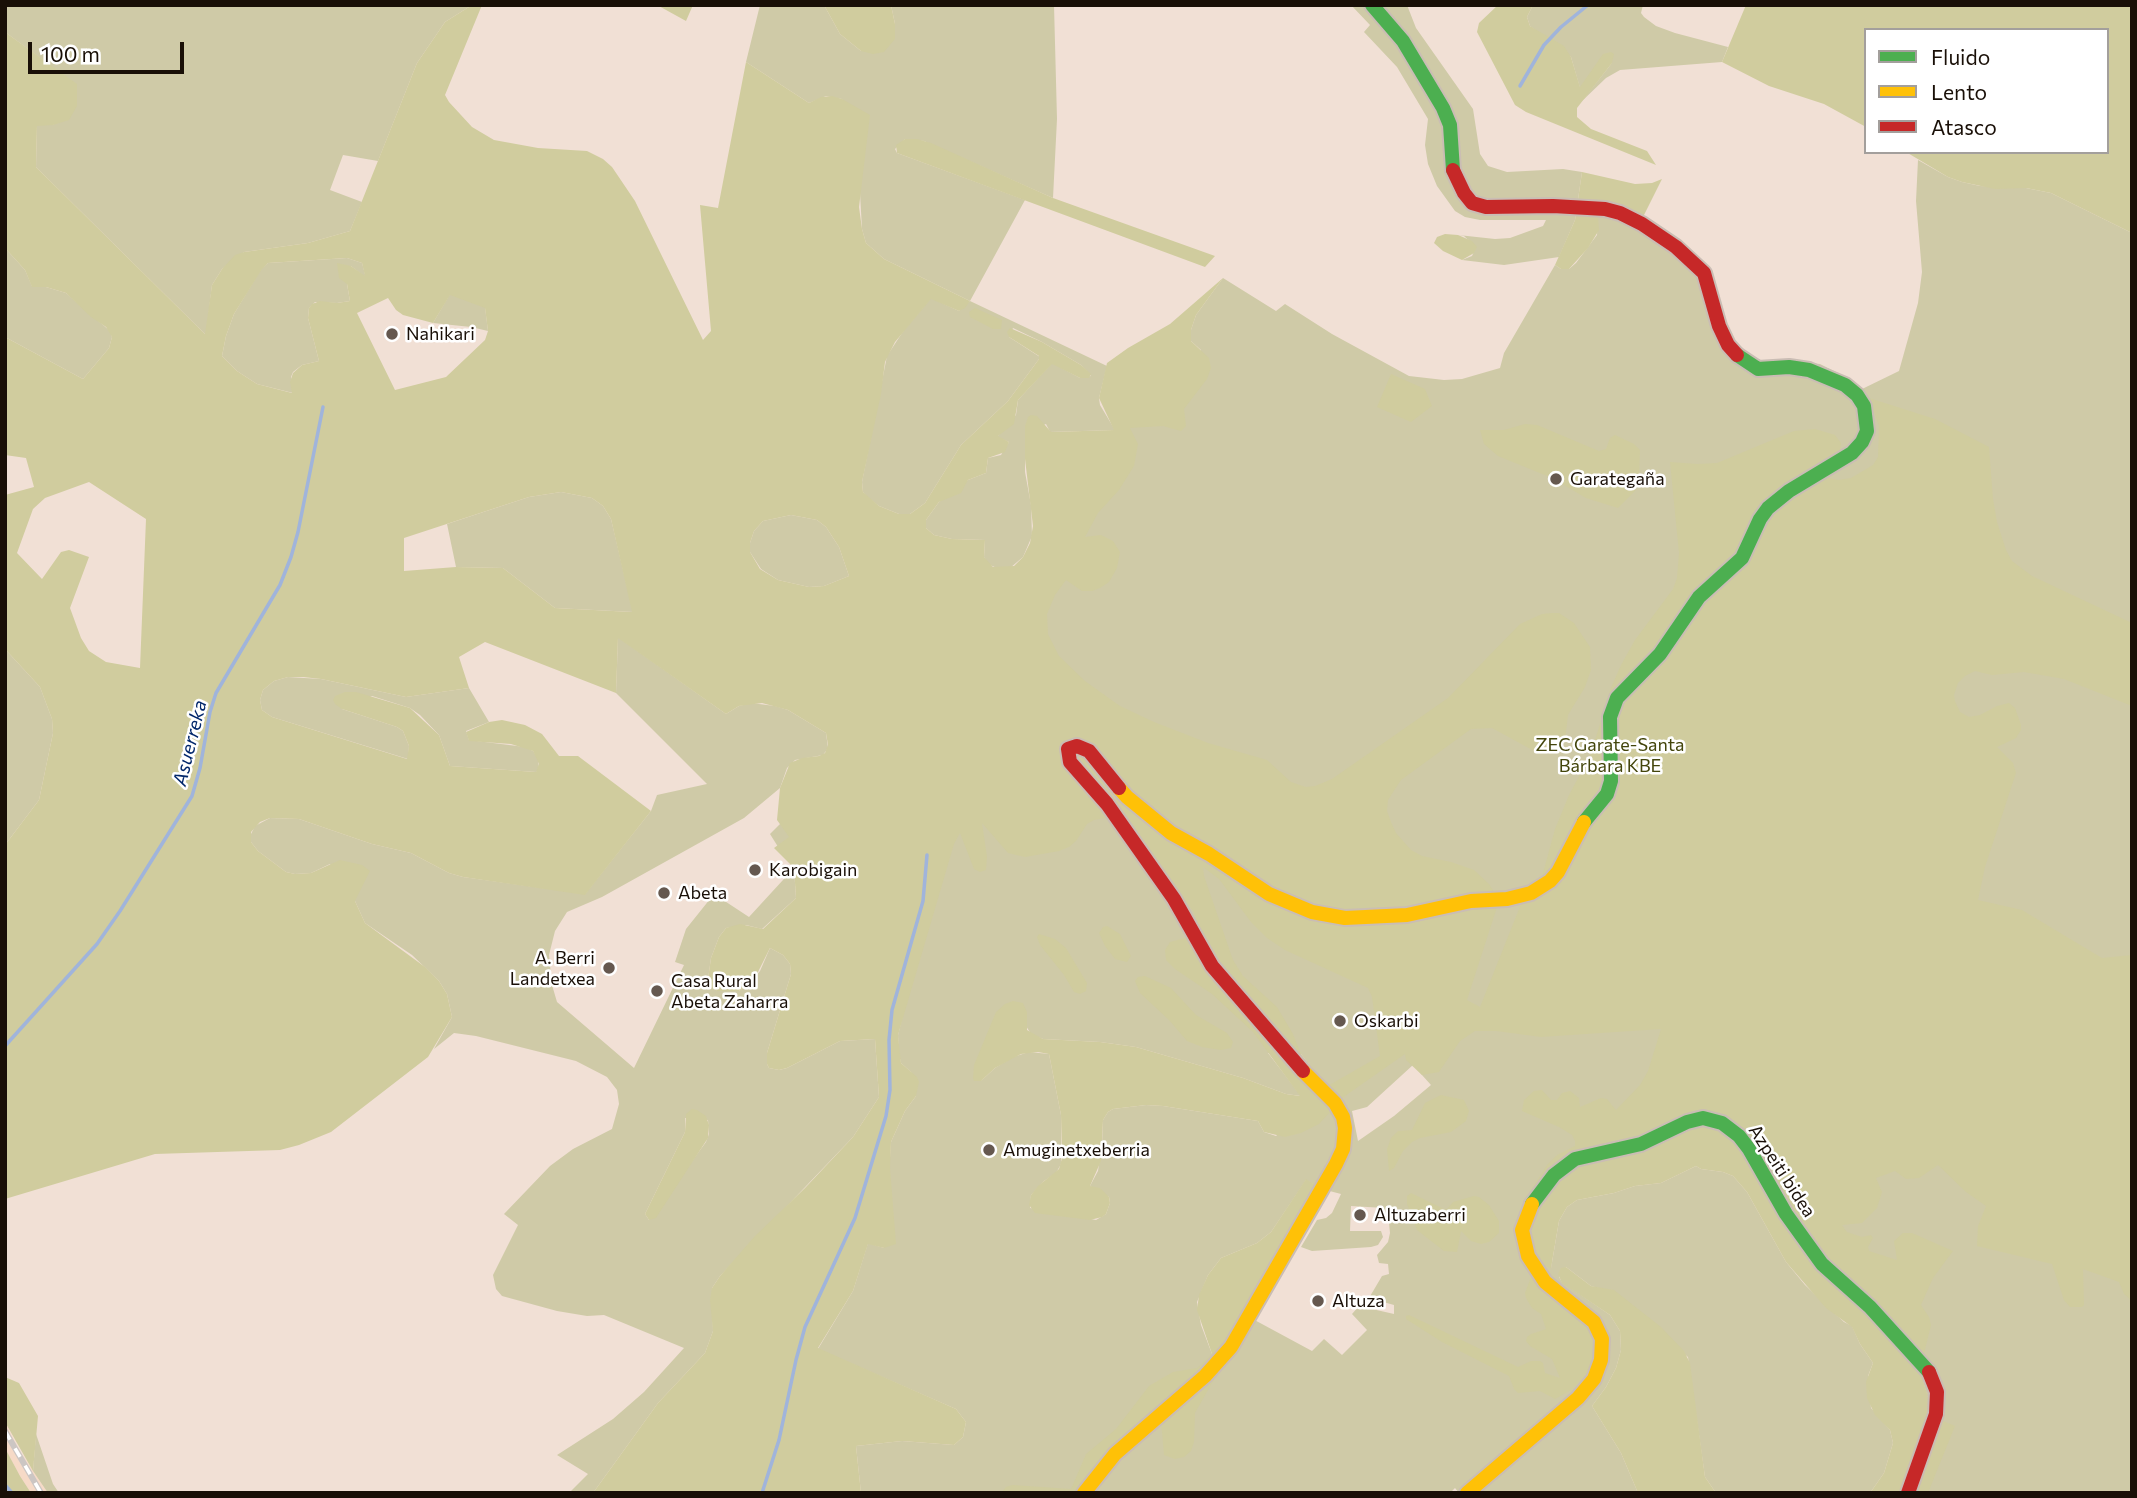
<!DOCTYPE html>
<meta charset="utf-8">
<style>
body{margin:0}
#map{position:relative;width:2137px;height:1498px;overflow:hidden;background:#f1e0d5;font-family:Commissioner,sans-serif}
canvas{display:block}
.frame{position:absolute;inset:0;border:7px solid #190f07;pointer-events:none}
.legend{position:absolute;left:1864px;top:28px;width:245px;height:126px;box-sizing:border-box;background:#fff;border:2px solid #a39f9c;margin:0;padding:9px 12px;list-style:none;font-size:21px;color:#190f07}
.legend li{display:flex;align-items:center;gap:14px;height:35px}
.legend b{width:35px;border:2px solid #a39f9c}
.scale{position:absolute;left:28px;top:42px;width:156px;height:32px;box-sizing:border-box;border:4px solid #190f07;border-top:0;padding-left:9px;font-size:21px;line-height:24px;white-space:nowrap;color:#190f07;-webkit-text-stroke:5px #fff;paint-order:stroke}
</style>
<div id="map">
<canvas width="2137" height="1498"></canvas>
<div class="frame"></div>
<ul class="legend">
<li><b style="height:9px;background:#4caf50"></b>Fluido</li>
<li><b style="height:9px;background:#ffc107"></b>Lento</li>
<li><b style="height:9px;background:#c62828"></b>Atasco</li>
</ul>
<div class="scale">100 m</div>
</div>
<script>
const g = document.querySelector('canvas').getContext('2d');
g.lineJoin = 'round';
function paint(path, color) { g.fillStyle = color; g.fill(path, 'evenodd'); }
const toPath = rows => new Path2D(rows.map(r => 'M' + r).join(''));
function trace(path, color, width, dash) { g.strokeStyle = color; g.lineWidth = width; g.lineCap = dash ? 'butt' : 'round'; g.setLineDash(dash || []); g.stroke(path); }
function write(font, color, halo, rows, align = 'center') {
  g.font = font + ' Commissioner,sans-serif'; g.lineWidth = 5; g.setLineDash([]); g.textBaseline = 'middle'; g.strokeStyle = halo; g.fillStyle = color; for (const [text, x, y, turn = 0] of rows) {
    g.save(); g.translate(x, y); g.rotate((+turn || 0) * Math.PI / 180); g.textAlign = isNaN(turn) ? turn : align; if (halo) g.strokeText(text, 0, 0); g.fillText(text, 0, 0); g.restore();
  }
}
paint(toPath([
 [5,1422,20,1451,48,1493,31,1493,20,1476,5,1448]
]), '#f6dac7');
paint(toPath([
 [5,5,472,5,445,22,417,63,378,161,343,155,330,190,362,202,350,231,308,243,244,252,222,269,212,285,206,335,36,167,37,125,53,125,77,85,5,32],
 [760,5,824,5,840,34,861,51,895,24,891,5,1054,5,1057,119,1053,198,924,141,905,139,895,149,897,153,1025,200,970,301,1107,366,1099,398,1100,405,1115,430,1050,432,1046,424,1025,432,1025,472,1031,505,1032,536,1023,557,1010,568,999,569,988,564,984,557,985,540,952,539,934,535,926,528,926,520,939,502,968,480,986,473,988,458,1001,455,1009,442,997,437,1016,415,1018,400,1052,363,1080,378,1091,376,1081,365,1042,342,1013,328,1009,337,1040,357,1039,359,1008,401,961,445,925,503,910,514,899,514,879,506,867,497,863,492,862,482,887,356,904,330,931,298,959,311,970,301,884,259,866,243,862,229,860,193,842,99,826,96,809,103,746,62],
 [1351,5,1407,5,1416,28,1473,109,1480,154,1488,166,1507,172,1563,169,1582,172,1575,220,1559,257,1504,265,1462,260,1472,256,1476,247,1464,236,1458,235,1495,239,1510,238,1543,226,1546,220,1480,220,1465,217,1455,211,1437,186,1428,164,1425,145,1428,119,1397,67,1364,32,1370,25],
 [1533,5,1643,5,1641,13,1644,17,1656,26,1675,33,1728,47,1722,62,1620,70,1606,78,1581,102,1612,63,1580,88,1571,57,1530,26,1527,17],
 [1918,160,1948,177,1962,182,1980,186,2026,188,2051,193,2132,233,2132,1493,1921,1493,1929,1403,1920,1370,1751,1136,1557,1168,1551,1268,1559,1221,1567,1207,1577,1200,1614,1193,1635,1186,1661,1183,1696,1166,1701,1169,1723,1172,1733,1176,1747,1192,1786,1262,1805,1285,1844,1322,1852,1326,1860,1344,1873,1363,1868,1376,1871,1408,1890,1430,1893,1443,1884,1473,1870,1493,1716,1493,1705,1477,1688,1357,1602,1289,1591,1286,1566,1267,1559,1277,1562,1282,1610,1315,1620,1331,1621,1350,1616,1368,1606,1387,1592,1406,1621,1453,1638,1493,1459,1493,1455,1488,1450,1493,861,1493,856,1446,902,1441,954,1445,963,1437,966,1422,956,1409,818,1349,853,1291,868,1243,884,1248,891,1142,905,1111,916,1096,911,1072,901,1063,899,1054,898,1035,904,1011,800,902,807,881,780,850,770,834,790,814,854,771,1130,428,1201,350,1191,341,1191,330,1196,315,1223,278,1276,311,1285,304,1332,334,1409,376,1444,380,1462,379,1500,368,1504,353,1555,265,1561,269,1569,269,1576,263,1597,235,1598,215,1623,207,1639,215,1683,245,1736,346,1747,356,1760,362,1790,361,1820,364,1850,379,1860,390,1899,371,1918,303,1922,272,1916,201],
 [1026,1026,1031,1034,1043,1039,1100,1042,1136,1047,1243,1078,1286,1094,1301,1096,1268,1053,1301,1054,1326,1087,1276,1136,1264,1132,1258,1121,1163,1106,1146,1105,1113,1109,1108,1112,1103,1120,1102,1145,1098,1171,1090,1186,1109,1197,1110,1203,1106,1214,1096,1220,1030,1208,1031,1195,1044,1181,1056,1173,1061,1164,1061,1115,1049,1054,1029,1052,1013,1057,995,1068,981,1081],
 [1413,1065,1431,1085,1394,1116,1358,1141,1352,1111,1367,1107],
 [1306,1180,1322,1189,1341,1194,1332,1213,1326,1218,1317,1220,1301,1247,1312,1251,1371,1247,1378,1245,1383,1237,1381,1231,1350,1231,1351,1206,1384,1208,1383,1218,1389,1223,1390,1233,1388,1242,1377,1255,1379,1263,1388,1264,1389,1274,1382,1276,1369,1298,1394,1305,1394,1314,1359,1306,1352,1314,1367,1330,1342,1355,1324,1339,1312,1351,1249,1317,1212,1354,1201,1325,1197,1302,1208,1275,1221,1258,1257,1243,1271,1232],
 [5,248,25,270,32,286,46,287,66,293,110,331,112,337,109,348,83,379,5,337],
 [347,258,362,263,366,278,351,266,347,284,350,301,337,303,315,302,309,308,308,318,319,361,302,365,293,372,291,377,293,393,257,384,237,371,222,356,226,336,234,314,261,269,268,263],
 [450,294,485,307,488,331,471,327,433,323],
 [561,492,592,498,603,506,611,519,633,612,555,608,503,568,456,567,447,524,529,497],
 [791,515,817,520,826,527,839,547,849,576,824,586,809,587,778,580,761,569,750,552,750,543,754,531,763,521],
 [618,637,726,714,739,706,751,703,775,706,788,710,826,733,828,748,823,755,795,760,787,768,780,788,744,818,602,897,567,912,555,931,549,955,552,985,557,1002,634,1068,684,965,675,962,686,929,714,894,749,917,794,868,796,898,762,929,746,925,726,928,719,937,711,958,708,979,717,991,739,991,750,983,760,971,770,948,783,955,790,964,791,974,767,1053,767,1064,769,1068,779,1070,787,1068,840,1041,875,1039,879,1097,853,1137,720,1276,712,1288,713,1331,705,1353,658,1403,593,1493,569,1493,588,1474,557,1455,613,1419,644,1392,684,1348,604,1315,587,1316,557,1311,502,1296,496,1289,493,1275,518,1225,504,1214,550,1166,573,1149,612,1129,619,1104,617,1090,607,1077,576,1061,476,1036,454,1033,434,1049,452,1017,447,994,439,981,412,955,365,923,355,901,330,864,311,873,295,874,286,872,258,851,251,842,250,836,255,826,270,818,299,819,372,844,411,853,449,873,463,877,585,894,651,811,657,795,707,784,616,693],
 [685,1118,708,1120,709,1134,706,1142,649,1220,645,1214,685,1132],
 [5,649,40,687,52,719,53,733,39,800,5,845],
 [288,677,321,679,406,697,469,688,489,722,466,731,469,740,525,747,533,751,538,758,539,769,536,772,450,766,439,735,420,715,410,708,372,696,342,709,397,727,403,731,409,746,408,759,272,717,262,710,260,700,263,690,274,681],
 [36,1434,53,1484,59,1493,48,1493,33,1471]
]), '#cfcaa7');
paint(toPath([
 [472,5,482,5,445,95,449,102,472,127,494,140,538,148,587,151,603,159,612,167,635,201,703,340,711,331,700,205,718,208,746,62,809,103,821,97,832,96,842,99,870,115,859,207,862,229,866,243,884,259,970,301,965,308,959,311,931,299,895,342,885,362,881,394,862,482,863,492,879,506,899,514,910,514,925,503,961,445,1008,401,1039,359,1039,356,1009,337,1007,332,1010,328,1042,342,1081,365,1091,374,1089,378,1080,378,1052,364,1018,400,1014,424,998,436,1009,442,1005,452,988,458,986,473,968,480,961,493,939,502,926,520,926,528,934,535,952,539,985,540,984,557,993,567,1014,566,1023,557,1030,543,1033,526,1025,459,1025,426,1028,417,1031,415,1037,416,1051,432,1114,430,1099,398,1107,363,1128,348,1170,324,1223,278,1196,315,1191,330,1191,341,1209,358,1211,368,1207,379,1184,409,1186,426,1181,431,1163,426,1130,428,1138,444,1134,466,1119,490,1098,513,1085,537,1101,535,1113,541,1120,552,1117,568,1109,582,1100,588,1092,591,1082,591,1066,580,1055,595,1047,614,1048,634,1059,656,1085,681,1120,706,1154,722,1208,743,1267,760,1291,782,1306,787,1315,786,1332,779,1448,698,1520,624,1542,614,1552,613,1559,613,1574,623,1590,647,1591,670,1585,687,1568,715,1565,740,1559,750,1545,753,1536,752,1492,728,1471,729,1401,780,1388,800,1387,811,1391,822,1396,833,1411,850,1422,856,1451,862,1474,870,1489,884,1494,892,1498,904,1467,1000,1480,1007,1521,904,1534,900,1537,895,1555,829,1569,795,1591,754,1610,690,1621,665,1635,640,1673,589,1677,578,1679,553,1670,462,1698,464,1717,463,1794,431,1815,429,1835,435,1841,443,1840,451,1825,477,1838,480,1851,478,1873,465,1878,457,1879,426,1869,398,1935,419,1989,447,1993,499,1997,522,2006,550,2012,561,2032,576,2132,623,2132,706,2064,679,2024,672,1992,675,1975,671,1965,676,1958,683,1954,695,1955,701,1960,712,1969,717,1980,715,1997,706,2009,703,2015,708,2021,725,2021,730,2016,738,1997,747,2013,763,2016,773,1985,867,1978,900,2022,910,2102,958,2132,955,2132,1301,2124,1294,2119,1282,2083,1269,2084,1305,2082,1307,2070,1307,2064,1300,2052,1264,1977,1246,1978,1226,1986,1206,1966,1192,1938,1165,1919,1178,1906,1179,1895,1171,1876,1178,1882,1192,1877,1208,1862,1223,1842,1225,1847,1232,1862,1237,1871,1235,1873,1238,1868,1247,1869,1251,1897,1260,1894,1241,1903,1233,1912,1233,1953,1251,1933,1278,1921,1305,1929,1317,1931,1325,1920,1370,1928,1397,1929,1415,1955,1426,1928,1493,1870,1493,1884,1473,1893,1443,1890,1430,1875,1415,1867,1398,1866,1382,1873,1363,1860,1344,1852,1327,1826,1308,1786,1262,1747,1192,1733,1176,1723,1172,1701,1169,1696,1166,1661,1183,1635,1186,1614,1193,1577,1200,1567,1207,1559,1221,1551,1268,1542,1265,1537,1257,1530,1235,1529,1193,1547,1165,1557,1155,1575,1146,1575,1141,1572,1135,1559,1127,1522,1111,1524,1100,1534,1091,1542,1090,1551,1100,1557,1100,1562,1093,1570,1091,1579,1098,1580,1107,1601,1098,1607,1099,1616,1110,1640,1085,1648,1071,1661,1029,1541,1037,1496,1031,1475,1031,1460,1041,1439,1072,1422,1075,1406,1060,1405,1054,1335,1103,1332,1110,1319,1124,1301,1133,1285,1137,1264,1132,1258,1121,1163,1106,1146,1105,1113,1109,1108,1112,1103,1120,1101,1161,1090,1186,1100,1188,1109,1197,1110,1203,1106,1214,1102,1217,1090,1220,1035,1213,1029,1205,1031,1195,1038,1186,1059,1169,1062,1158,1061,1115,1049,1054,1038,1052,1021,1054,995,1068,981,1081,974,1081,973,1078,974,1065,996,1012,1005,1004,1013,1001,1023,1003,1027,1012,1027,1030,1043,1039,1100,1042,1136,1047,1243,1078,1286,1094,1300,1096,1253,1032,1212,994,1175,969,1166,960,1165,950,1170,942,1200,934,1198,923,1193,911,1126,822,1110,817,1094,820,1087,824,1076,841,1069,847,1059,851,1025,857,1008,853,982,823,987,857,986,870,980,872,974,869,960,833,954,844,898,1035,901,1063,917,1077,919,1082,916,1096,905,1111,891,1142,890,1168,896,1244,884,1248,868,1244,853,1291,818,1348,956,1409,966,1422,963,1437,954,1445,902,1441,856,1446,861,1493,593,1493,658,1403,705,1353,713,1331,710,1300,712,1288,720,1276,755,1236,805,1188,853,1137,879,1097,875,1039,840,1041,787,1068,779,1070,769,1068,767,1064,767,1053,791,974,790,964,783,955,770,948,755,978,739,991,717,991,712,988,708,979,711,958,719,937,726,928,740,924,763,929,796,898,794,868,774,848,789,837,777,820,780,788,790,763,802,758,819,756,825,753,828,745,826,733,788,710,762,703,739,706,726,714,618,638,616,693,485,642,459,657,469,688,406,697,321,679,303,677,288,677,274,681,263,690,260,700,262,710,272,717,407,759,409,746,403,731,397,727,342,709,335,704,333,700,335,696,345,692,356,692,410,708,439,735,450,766,536,772,539,764,533,751,511,744,469,741,466,732,489,722,502,720,525,725,542,734,559,756,578,756,651,811,585,895,463,877,449,873,411,853,372,844,299,819,270,818,260,822,251,832,251,842,258,851,286,872,295,874,311,873,340,860,362,865,370,871,355,901,365,923,425,967,439,981,447,994,452,1017,428,1057,331,1132,299,1145,280,1150,155,1154,5,1199,5,845,39,800,53,733,52,719,40,687,5,649,5,495,34,487,26,458,5,455,5,337,83,379,109,348,112,337,106,327,91,317,66,293,46,287,32,287,25,270,5,248,5,32,77,84,77,106,69,120,53,125,37,126,36,167,205,334,212,285,222,269,235,255,244,252,308,243,350,231,417,63,445,22],
 [347,258,362,263,365,276,351,266,337,263,339,278,347,284,350,301,337,303,320,301,312,304,309,308,308,318,319,361,302,365,293,373,290,382,292,393,257,384,237,371,222,356,226,336,234,314,262,269,268,263],
 [450,295,485,308,488,331,485,340,446,377,395,390,357,313,388,298,396,310,403,315,433,323],
 [89,482,146,519,140,668,106,662,89,651,81,638,70,608,89,557,69,550,61,552,42,579,17,553,33,509,45,498],
 [561,492,592,498,603,506,611,519,632,612,555,608,503,568,456,567,404,571,404,538,529,497],
 [791,515,817,520,826,527,839,547,849,576,824,586,809,587,778,580,760,569,750,552,750,543,754,531,763,521],
 [1203,867,1219,879,1251,922,1267,938,1285,950,1368,988,1372,997,1380,1056,1326,1087,1301,1054,1293,1034,1277,1007,1243,976,1233,960,1204,876],
 [657,5,693,5,686,21],
 [824,5,891,5,895,24,895,39,884,52,873,54,861,51,840,34],
 [1498,5,1533,5,1527,17,1530,26,1564,46,1571,57,1580,87,1603,54,1611,52,1614,54,1612,63,1577,108,1577,117,1591,129,1647,151,1656,165,1526,112,1515,105,1477,32,1479,23],
 [1746,5,2132,5,2132,233,2051,193,2026,188,1995,189,1962,182,1948,177,1906,152,2107,152,2107,30,1866,30,1866,127,1824,104,1769,86,1722,62],
 [905,139,917,139,931,143,1053,198,1215,256,1205,267,897,153,896,145],
 [1582,172,1635,184,1652,183,1662,179,1643,217,1623,207,1598,215,1599,230,1588,248,1569,269,1561,269,1555,265,1575,220],
 [1445,234,1458,235,1472,241,1477,247,1474,253,1462,260,1443,251,1434,243,1437,237],
 [975,308,1002,320,1001,329,993,329,970,317,969,312],
 [1391,374,1425,389,1432,406,1411,422,1377,407],
 [1525,424,1537,425,1599,451,1606,449,1610,438,1615,435,1634,444,1640,450,1639,478,1635,491,1618,508,1586,498,1552,478,1498,456,1484,444,1480,430,1504,430],
 [1107,926,1120,934,1131,956,1127,962,1115,959,1105,946,1099,933,1103,927],
 [1039,934,1055,939,1066,948,1087,983,1086,991,1080,994,1074,992,1064,975,1040,945,1037,937],
 [1145,976,1171,988,1196,1015,1227,1033,1233,1042,1231,1048,1221,1050,1202,1047,1187,1041,1169,1020,1140,993,1135,981,1138,977],
 [1441,1095,1464,1100,1469,1111,1466,1121,1451,1132,1420,1138,1412,1142,1403,1151,1394,1168,1389,1171,1387,1149,1391,1138,1398,1131,1412,1130,1425,1103],
 [692,1109,697,1110,706,1116,709,1125,708,1138,656,1218,649,1220,645,1214,685,1132,686,1114],
 [1306,1179,1322,1189,1195,1413,1194,1442,1191,1451,1184,1457,1175,1459,1164,1455,1160,1410,1084,1483,1077,1493,1001,1493,1006,1487,1012,1485,1071,1489,1086,1454,1116,1429,1149,1386,1173,1372,1197,1368,1212,1354,1197,1310,1199,1295,1208,1275,1221,1258,1257,1243,1271,1232],
 [1411,1193,1446,1210,1453,1202,1474,1196,1479,1197,1489,1205,1499,1221,1499,1233,1489,1242,1481,1244,1471,1241,1461,1231,1457,1252,1444,1251,1417,1230,1407,1204,1407,1196],
 [1566,1267,1591,1286,1614,1290,1661,1327,1684,1351,1690,1363,1705,1477,1716,1493,1638,1493,1621,1453,1592,1406,1606,1387,1616,1368,1621,1350,1620,1331,1610,1315,1562,1283,1558,1274,1561,1268],
 [1531,1277,1586,1322,1594,1338,1595,1354,1585,1376,1571,1390,1555,1399,1540,1391,1518,1393,1514,1389,1509,1376,1442,1342,1406,1319,1406,1316,1409,1315,1518,1367,1531,1361,1540,1361,1543,1363,1545,1373,1560,1378,1552,1359,1530,1346,1526,1341,1527,1337,1531,1334,1546,1329,1541,1314,1532,1308,1526,1298,1525,1293],
 [5,1377,19,1383,38,1416,33,1471,5,1422],
 [5,1448,20,1476,31,1493,5,1493]
]), '#d0cc9e');
trace(toPath([
 [1520,86,1544,45,1561,27,1588,5],
 [5,1046,97,944,120,911,192,796,200,768,210,712,216,693,280,585,291,557,298,532,323,407],
 [5,1485,12,1493],
 [762,1493,779,1440,796,1360,805,1327,855,1218,886,1116,890,1090,889,1040,892,1010,923,901,927,855]
]), '#a0b4db', 3.5);
const fast = toPath([
 [1372,5,1403,41,1443,108,1450,125,1453,170],
 [1584,822,1607,794,1611,781,1610,717,1617,698,1660,654,1699,597,1742,558,1760,519,1768,508,1789,491,1852,453,1862,442,1867,431,1864,406,1857,395,1845,385,1809,370,1789,367,1758,369,1737,355],
 [1532,1204,1554,1175,1575,1159,1641,1144,1687,1122,1703,1118,1722,1123,1739,1136,1749,1149,1786,1214,1822,1264,1870,1307,1929,1372]
]);
const slow = toPath([
 [1119,788,1127,797,1171,833,1209,854,1269,894,1312,912,1345,918,1407,915,1471,901,1507,899,1531,893,1550,881,1558,872,1584,822],
 [1084,1493,1115,1454,1205,1376,1231,1347,1336,1164,1343,1149,1345,1128,1343,1117,1335,1103,1303,1071],
 [1467,1493,1578,1398,1594,1379,1601,1360,1602,1339,1594,1322,1545,1282,1528,1256,1522,1230,1532,1204]
]);
const jam = toPath([
 [1453,170,1464,193,1472,203,1486,207,1553,206,1605,209,1620,213,1642,224,1676,247,1704,273,1719,326,1728,345,1737,355],
 [1119,788,1089,751,1077,746,1068,749,1070,762,1107,804,1174,899,1212,966,1303,1071],
 [1908,1493,1936,1414,1937,1392,1929,1372]
]);
trace(fast, '#cabdb4', 18);
trace(slow, '#cabdb4', 18);
trace(jam, '#cabdb4', 18);
trace(fast, '#4caf50', 14);
trace(slow, '#ffc107', 14);
trace(jam, '#c62828', 14);
const rail = toPath([
 [5,1431,41,1493]
]);
trace(rail, '#ccc6c3', 6);
trace(rail, '#fff', 3.5, [10]);
for (const [x, y, r, color] of [
 [392,334,7,"#65584f"],
 [1556,479,7,"#65584f"],
 [755,870,7,"#65584f"],
 [664,893,7,"#65584f"],
 [609,968,7,"#65584f"],
 [657,991,7,"#65584f"],
 [1340,1021,7,"#65584f"],
 [989,1150,7,"#65584f"],
 [1360,1215,7,"#65584f"],
 [1318,1301,7,"#65584f"]
]) { const dot = new Path2D(); dot.arc(x, y, r, 0, 2 * Math.PI); g.fillStyle = color; g.fill(dot); trace(dot, '#fff', 2.5); }
write('18px', '#190f07', '#fff', [
 ["Nahikari",406,334],
 ["Garategaña",1570,479],
 ["Karobigain",769,870],
 ["Abeta",678,893],
 ["A. Berri",595,958,"right"],
 ["Landetxea",595,979,"right"],
 ["Casa Rural",671,981],
 ["Abeta Zaharra",671,1002],
 ["Oskarbi",1354,1021],
 ["Amuginetxeberria",1003,1150],
 ["Altuzaberri",1374,1215],
 ["Altuza",1332,1301]
], 'left');
write('18px', '#43450b', '#fff', [
 ["ZEC Garate-Santa",1610,745],
 ["Bárbara KBE",1610,766]
]);
write('18px', '#190f07', '#fff', [
 ["Azpeiti bidea",1782,1171,57]
]);
write('italic 19px', '#00266a', '#fff', [
 ["Asuerreka",190,743,-76]
]);
</script>
